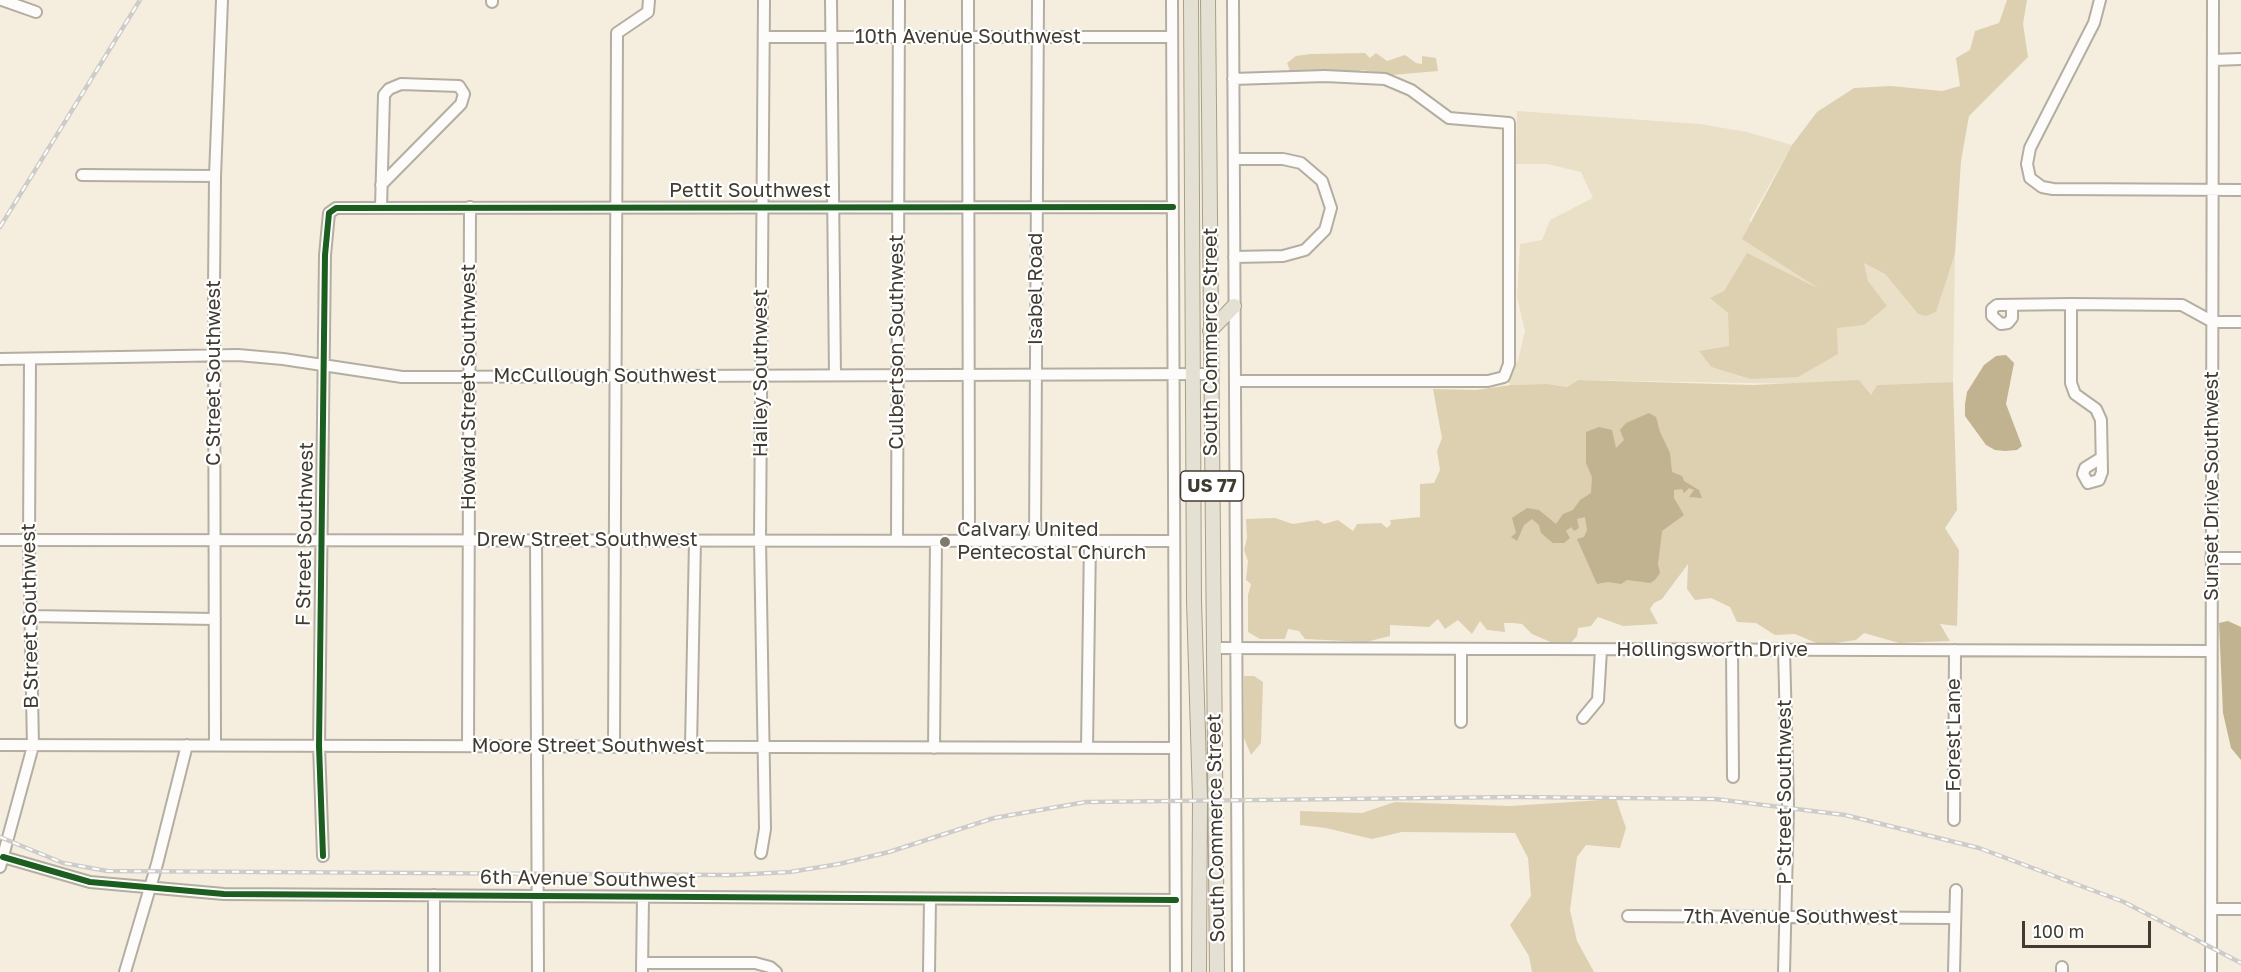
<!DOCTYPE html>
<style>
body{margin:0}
#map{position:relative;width:2241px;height:972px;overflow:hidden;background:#f5eedf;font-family:"Golos Text",sans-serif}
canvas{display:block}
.scale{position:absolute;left:2022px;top:921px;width:129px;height:27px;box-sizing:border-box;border:3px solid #413c31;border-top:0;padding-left:8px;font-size:18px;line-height:21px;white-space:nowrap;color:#413c31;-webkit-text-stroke:4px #fff;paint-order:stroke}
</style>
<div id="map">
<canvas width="2241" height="972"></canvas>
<div class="scale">100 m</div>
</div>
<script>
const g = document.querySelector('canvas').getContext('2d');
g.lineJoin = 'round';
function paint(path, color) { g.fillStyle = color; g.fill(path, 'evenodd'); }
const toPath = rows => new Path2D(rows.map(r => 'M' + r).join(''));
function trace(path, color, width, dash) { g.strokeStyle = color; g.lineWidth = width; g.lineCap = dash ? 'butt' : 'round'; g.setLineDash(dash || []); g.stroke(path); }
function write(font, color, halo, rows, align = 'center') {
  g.font = font + ' "Golos Text",sans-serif'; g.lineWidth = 4.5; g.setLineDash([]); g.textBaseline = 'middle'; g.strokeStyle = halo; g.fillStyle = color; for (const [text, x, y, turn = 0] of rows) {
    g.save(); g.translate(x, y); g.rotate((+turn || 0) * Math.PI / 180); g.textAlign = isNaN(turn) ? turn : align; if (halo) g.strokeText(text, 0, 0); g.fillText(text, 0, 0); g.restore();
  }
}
paint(toPath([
 [1517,111,1700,124,1747,132,1792,145,1749,221,1825,291,1747,254,1724,291,1728,313,1729,347,1699,351,1711,367,1750,379,1837,327,1864,325,1868,281,1863,262,1885,274,1918,314,1936,311,1955,254,1953,382,1877,385,1871,395,1803,384,1578,380,1567,387,1547,384,1511,385,1506,380,1518,360,1525,331,1517,297,1520,244,1542,240,1550,220,1593,198,1581,172,1547,164,1516,164]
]), '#eae0c7');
paint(toPath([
 [2007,0,2027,0,2023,24,2028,57,1969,116,1961,161,1955,254,1936,312,1926,316,1918,314,1885,274,1864,263,1868,281,1887,306,1864,325,1837,328,1838,354,1798,377,1750,379,1711,367,1699,351,1729,346,1728,313,1710,298,1724,291,1747,253,1818,288,1742,239,1792,145,1817,112,1854,88,1891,86,1942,91,1960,86,1956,58,1970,50,1975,31,1999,23],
 [1365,53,1370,58,1376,53,1387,61,1405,55,1416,63,1422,64,1422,56,1436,58,1438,71,1392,75,1362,70,1356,73,1290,71,1287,63,1296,56,1310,54],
 [1578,380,1753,385,1859,380,1871,395,1877,385,1953,382,1957,510,1945,528,1959,550,1957,626,1940,624,1950,641,1899,643,1864,633,1856,640,1821,645,1795,634,1775,635,1756,623,1737,622,1730,607,1711,598,1695,600,1687,589,1688,564,1662,599,1654,603,1650,609,1658,624,1623,626,1598,617,1591,626,1578,628,1577,636,1570,644,1555,644,1532,634,1522,624,1513,623,1504,623,1505,632,1487,630,1480,621,1472,634,1458,620,1445,629,1438,619,1429,627,1390,625,1390,636,1366,642,1305,639,1299,631,1288,629,1285,639,1260,639,1248,632,1248,595,1251,584,1246,580,1248,561,1244,550,1247,538,1246,519,1275,518,1293,524,1318,520,1324,524,1338,520,1353,531,1357,524,1381,523,1387,528,1391,524,1390,520,1420,517,1420,484,1434,483,1440,470,1437,451,1442,438,1433,389,1476,390,1511,385,1547,384,1567,387],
 [1244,676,1254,676,1263,682,1261,743,1251,755,1244,738],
 [1616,799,1626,828,1620,848,1586,845,1577,857,1570,910,1577,941,1594,972,1532,972,1529,956,1510,925,1531,896,1528,858,1515,833,1402,832,1372,839,1326,828,1300,825,1300,811,1362,813,1395,802,1510,806]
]), '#ddd0b1');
paint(toPath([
 [2006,355,2014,363,2006,404,2022,446,2017,450,2005,451,1995,450,1986,445,1965,416,1965,404,1967,392,1984,365,1996,356],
 [1649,413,1656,417,1660,432,1670,453,1672,472,1682,476,1684,481,1699,490,1702,498,1689,497,1694,490,1689,488,1684,493,1682,489,1674,490,1674,498,1684,515,1662,531,1658,564,1660,573,1655,580,1650,583,1627,580,1621,584,1608,582,1597,584,1577,539,1584,537,1587,530,1585,517,1577,519,1579,528,1574,531,1571,527,1566,531,1570,538,1564,543,1553,543,1541,533,1539,525,1532,519,1524,525,1517,541,1511,537,1516,533,1512,518,1527,508,1539,510,1556,524,1563,514,1573,510,1580,500,1591,493,1592,477,1586,463,1586,432,1599,427,1612,430,1616,448,1624,440,1620,430,1626,423],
 [2228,621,2241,627,2241,760,2231,748,2223,713,2219,623]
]), '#c1b290');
const minor = toPath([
 [2,0,36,12],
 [831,0,835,375],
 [968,0,969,541],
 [1172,0,1176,972],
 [1233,0,1238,972],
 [2100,0,2094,23,2030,148,2027,164,2030,178,2042,187,2053,189,2241,190],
 [492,2,492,0],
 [764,37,1172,37],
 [2213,60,2241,59],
 [1233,79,1325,76,1385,79,1411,90,1449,118,1509,123,1509,364,1504,377,1488,381,1235,381],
 [1234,159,1283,159,1301,163,1322,181,1331,208,1325,230,1305,250,1283,256,1234,257],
 [82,175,215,176],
 [381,208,384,95,389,89,401,84,459,86,464,94,461,104,381,185],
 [2071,304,2071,383,2075,394,2096,409,2101,420,2102,472,2099,480,2088,483,2083,474,2085,468,2101,458],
 [2012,305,2012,318,2008,323,2001,324,1992,316,1992,309,1997,305,2071,304,2182,305,2213,322,2241,322],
 [0,359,238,355,283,359,402,377,1211,374],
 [0,540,1174,541],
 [536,540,538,972],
 [897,541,899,0],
 [1035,541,1038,0],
 [2211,558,2241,558],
 [30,616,215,619],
 [1213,648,2211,651],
 [1732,648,1733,777],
 [1784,649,1788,806,1784,972],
 [1583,718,1598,700,1601,650],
 [1461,722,1461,649],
 [0,745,1175,748],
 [215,745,214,286,215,176,222,0],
 [468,746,470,207],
 [614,747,617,33,648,12,649,0],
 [691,747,695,540],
 [934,748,936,541],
 [1087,748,1090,541],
 [1954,820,1955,650],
 [761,853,765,829,760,540,764,0],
 [323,856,319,746,325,255,329,213,336,208,1173,207],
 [3,857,90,882,224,894,1176,900],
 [0,867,33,746,29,540,30,360],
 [434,895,434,972],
 [2211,909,2241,909],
 [1628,916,1955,918],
 [642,963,755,963,770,967,776,972],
 [2062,967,2062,972],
 [125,972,157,864,187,745],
 [642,972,643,897],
 [929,972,930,899],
 [1954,972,1956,890],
 [2211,972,2213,0]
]);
const major = toPath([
 [1191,0,1194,601,1200,799,1199,972],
 [1208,0,1217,972],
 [1210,331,1234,306]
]);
trace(minor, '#b3aea2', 14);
trace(major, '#a89f86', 16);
trace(minor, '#fefcfa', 10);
trace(major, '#e4e0d4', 14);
const rail = toPath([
 [0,227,140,0],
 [0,837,63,863,107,871,732,875,790,872,839,864,889,852,994,818,1086,802,1517,797,1715,799,1845,815,1979,848,2124,902,2241,963]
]);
trace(rail, '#ceccc8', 4.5);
trace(rail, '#fff', 2, [7]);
trace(toPath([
 [323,856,319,746,325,255,329,213,336,208,1173,207],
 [3,857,90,882,224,894,1176,900]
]), '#1b5e20', 6);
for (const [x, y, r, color] of [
 [945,542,6,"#807a6e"]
]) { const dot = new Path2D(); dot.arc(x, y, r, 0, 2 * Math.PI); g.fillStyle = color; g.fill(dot); trace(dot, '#fff', 2); }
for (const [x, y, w] of [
 [1212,486,63]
]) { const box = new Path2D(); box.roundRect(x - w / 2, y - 15, w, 30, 4.5); g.fillStyle = '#fff'; g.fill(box); trace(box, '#413c31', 1.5); }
write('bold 18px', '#413c31', null, [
 ["US 77",1212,486]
]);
write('20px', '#413c31', '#fff', [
 ["10th Avenue Southwest",968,37],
 ["Pettit Southwest",750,191],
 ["Isabel Road",1036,289,-90],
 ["Culbertson Southwest",897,342,-90],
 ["South Commerce Street",1211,342,-90],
 ["C Street Southwest",214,373,-90],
 ["Hailey Southwest",761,373,-90],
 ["McCullough Southwest",605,376],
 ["Howard Street Southwest",469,387,-90],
 ["Sunset Drive Southwest",2212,486,-90],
 ["F Street Southwest",305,534,-89],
 ["Drew Street Southwest",587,540],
 ["B Street Southwest",30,616,-91],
 ["Hollingsworth Drive",1712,650],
 ["Forest Lane",1954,735,-90],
 ["Moore Street Southwest",588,746],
 ["P Street Southwest",1785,792,-90],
 ["South Commerce Street",1216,828,-91],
 ["6th Avenue Southwest",588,879,1],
 ["7th Avenue Southwest",1791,917]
]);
write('20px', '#413c31', '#fff', [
 ["Calvary United",957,530],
 ["Pentecostal Church",957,553]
], 'left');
</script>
